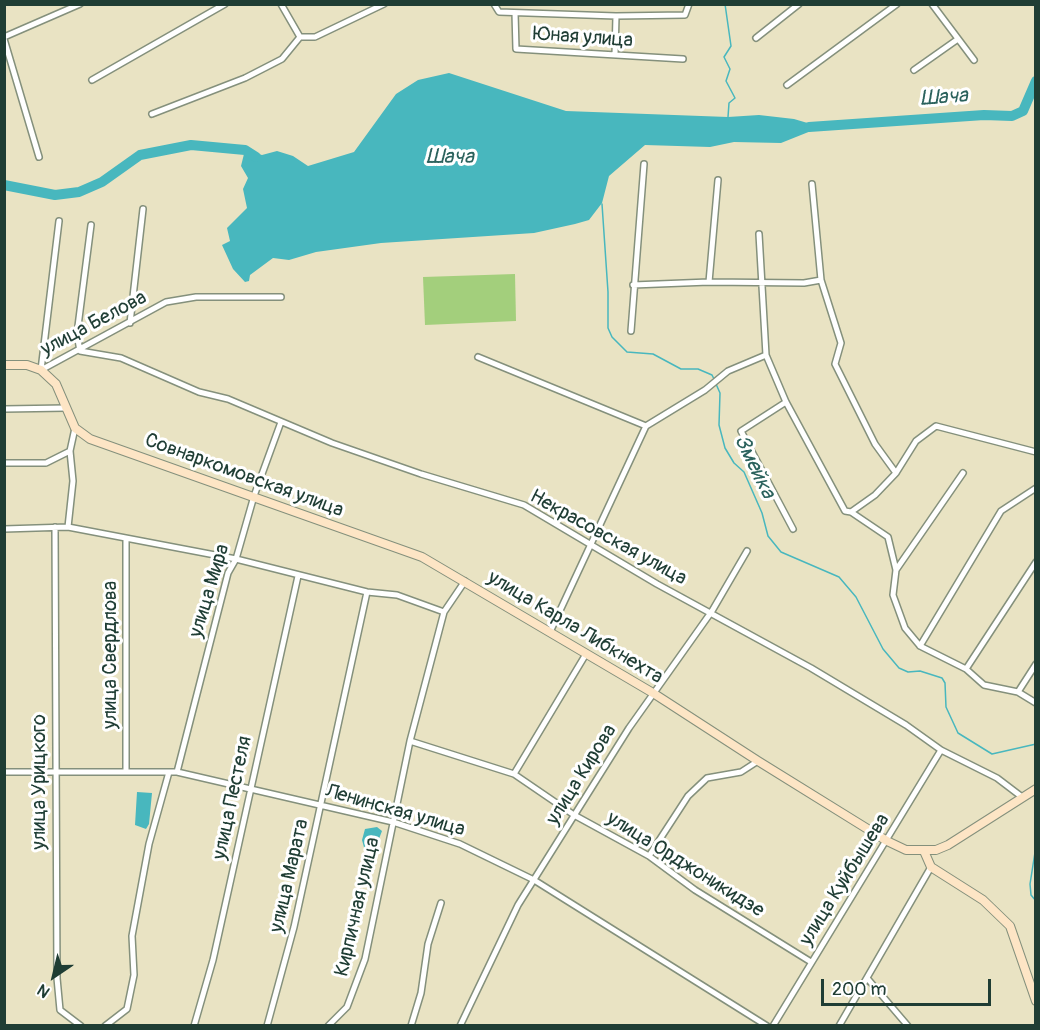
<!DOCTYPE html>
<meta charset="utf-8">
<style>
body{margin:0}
#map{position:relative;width:1040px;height:1030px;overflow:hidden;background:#e9e3c3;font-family:Pangolin,sans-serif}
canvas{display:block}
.frame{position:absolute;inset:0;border:6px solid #1f3d34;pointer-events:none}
.north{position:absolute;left:24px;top:946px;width:60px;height:60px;-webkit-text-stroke:4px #fff;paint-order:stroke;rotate:215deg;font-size:16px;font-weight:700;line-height:24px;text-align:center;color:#1f3d34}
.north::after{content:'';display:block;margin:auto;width:21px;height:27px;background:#1f3d34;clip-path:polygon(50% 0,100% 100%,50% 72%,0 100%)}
.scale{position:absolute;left:821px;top:979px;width:170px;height:27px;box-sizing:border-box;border:3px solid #1f3d34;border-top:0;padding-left:8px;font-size:18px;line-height:21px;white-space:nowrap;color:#1f3d34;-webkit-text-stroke:4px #fff;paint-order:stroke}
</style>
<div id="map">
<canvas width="1040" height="1030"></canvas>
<div class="frame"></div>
<div class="north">N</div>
<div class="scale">200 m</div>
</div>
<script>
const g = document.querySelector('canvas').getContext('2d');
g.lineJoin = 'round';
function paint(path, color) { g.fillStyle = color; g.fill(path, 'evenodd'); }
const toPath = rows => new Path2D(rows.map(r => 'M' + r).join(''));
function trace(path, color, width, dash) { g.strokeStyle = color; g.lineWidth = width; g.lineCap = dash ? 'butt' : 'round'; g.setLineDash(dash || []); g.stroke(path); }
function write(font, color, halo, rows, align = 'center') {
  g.font = font + ' Pangolin,sans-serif'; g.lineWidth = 6; g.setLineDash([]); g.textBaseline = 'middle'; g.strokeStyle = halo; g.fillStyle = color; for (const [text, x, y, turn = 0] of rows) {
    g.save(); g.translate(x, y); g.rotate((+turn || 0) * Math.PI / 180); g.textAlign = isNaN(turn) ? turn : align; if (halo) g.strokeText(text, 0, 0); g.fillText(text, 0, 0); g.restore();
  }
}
paint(toPath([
 [515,274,516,321,425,325,423,277]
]), '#a3cf7c');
paint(toPath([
 [449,73,566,111,728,117,759,115,794,119,821,127,781,143,734,142,710,147,645,145,609,176,602,203,589,220,575,224,534,233,381,243,316,252,289,260,273,258,250,275,249,281,245,282,233,269,222,245,230,241,227,228,247,208,243,189,248,178,241,166,245,150,262,155,277,151,293,156,308,166,354,152,396,94,418,80],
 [137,792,152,793,149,824,146,829,135,825],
 [377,827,382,831,377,844,379,854,365,851,362,840,365,829]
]), '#48b7be');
trace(toPath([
 [725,4,731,46,724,57,730,69,726,81,735,98,729,103,728,117],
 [602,204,608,292,608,328,612,337,627,352,653,354,681,369,698,369,712,375,714,379],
 [716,384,720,393,719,425,725,448,734,463,744,472,762,513,768,536,781,552,839,577,856,597,883,649,899,668,908,672,920,671,942,678,945,683,946,707,958,733,992,754,1036,744],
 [1036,846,1030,884,1031,895,1036,901]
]), '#48b7be', 1.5);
trace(toPath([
 [809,127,984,115,1012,116,1023,111,1036,81],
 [4,185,55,195,79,192,102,182,140,155,191,145,245,150,256,157]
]), '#48b7be', 10);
const street = toPath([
 [281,4,300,37],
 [494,4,499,12,616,16,685,15,689,4],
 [932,4,974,60],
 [515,13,516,49,683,59],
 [4,37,80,4],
 [756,38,799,4],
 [4,39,39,157],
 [615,55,616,16],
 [914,70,958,39],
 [92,80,225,4],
 [787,85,897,4],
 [152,114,245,78,282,59,300,37,315,37,384,4],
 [812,184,821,280,841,343,835,364,875,444,896,473],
 [91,225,77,334,80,351,121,358,199,392,228,399,332,443,421,474,524,505,657,584,811,668,906,725,941,750,997,778,1022,797],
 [759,234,766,355,786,402,845,511,851,512,888,537,896,570,893,595,905,628,920,646,966,669,984,685,1018,692,1036,703],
 [709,282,718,180],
 [633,285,709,282,804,283,821,280],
 [130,323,143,209],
 [631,331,644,164],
 [478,357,646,426],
 [41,370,166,302,196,297,281,297],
 [41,370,59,221],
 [786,402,741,431,793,529],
 [4,409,66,408],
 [4,463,46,463,70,451],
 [851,512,875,495,896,473,916,441,936,426,1036,452],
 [55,527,57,978,60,1010,81,1026],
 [68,527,73,481,70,451,75,428],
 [4,529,68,527,236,559,367,592,397,595,444,612,465,581],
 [896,570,963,473],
 [550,632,646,426,705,390,728,371,766,355],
 [920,646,1001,511,1036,488],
 [966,669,1036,562],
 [1018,692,1036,664],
 [410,741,514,774,574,815,649,856,695,890,811,962],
 [126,770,126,539],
 [4,772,177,772,393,822,460,844,534,880,767,1026],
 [177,772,228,573,236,559,254,496,281,422],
 [514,774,586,654],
 [649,856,688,796,707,778,741,772,758,761],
 [867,978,908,1026],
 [105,1026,127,1009,134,975,132,936,149,844,169,772],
 [194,1026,213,960,298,576],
 [267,1026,294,927,367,592],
 [328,1026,347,1007,365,959,410,741,444,612],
 [411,1026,421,993,428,944,441,903],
 [460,1026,518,905,629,728,712,611,747,551],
 [773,1026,941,750],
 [839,1026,931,867]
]);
const secondary = toPath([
 [4,365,27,365,41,370,56,384,75,428,90,439,422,557,653,693,758,761,887,841,906,850,936,850,948,845,1036,789],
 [924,851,931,867,983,900,1010,926,1036,1001]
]);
trace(street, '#84907c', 8);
trace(secondary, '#84907c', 10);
trace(street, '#fff', 5);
trace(secondary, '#fde5c5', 8);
write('20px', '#1f3d34', '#fff', [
 ["Юная улица",583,38,4],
 ["улица Белова",94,324,-28],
 ["Совнаркомовская улица",244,476,20],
 ["Некрасовская улица",608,538,29],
 ["улица Мира",210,591,-73],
 ["улица Карла Либкнехта",575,628,31],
 ["улица Свердлова",111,655,-90],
 ["улица Кирова",582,775,-58],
 ["улица Урицкого",40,782,-90],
 ["улица Пестеля",233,798,-78],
 ["Ленинская улица",395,811,16],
 ["улица Орджоникидзе",685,865,32],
 ["улица Марата",290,876,-77],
 ["улица Куйбышева",845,880,-58],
 ["Кирпичная улица",358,907,-77]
]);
write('italic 21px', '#2b625d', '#fff', [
 ["Шача",944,98,-4],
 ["Шача",450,158],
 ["Змейка",754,467,64]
]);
</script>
